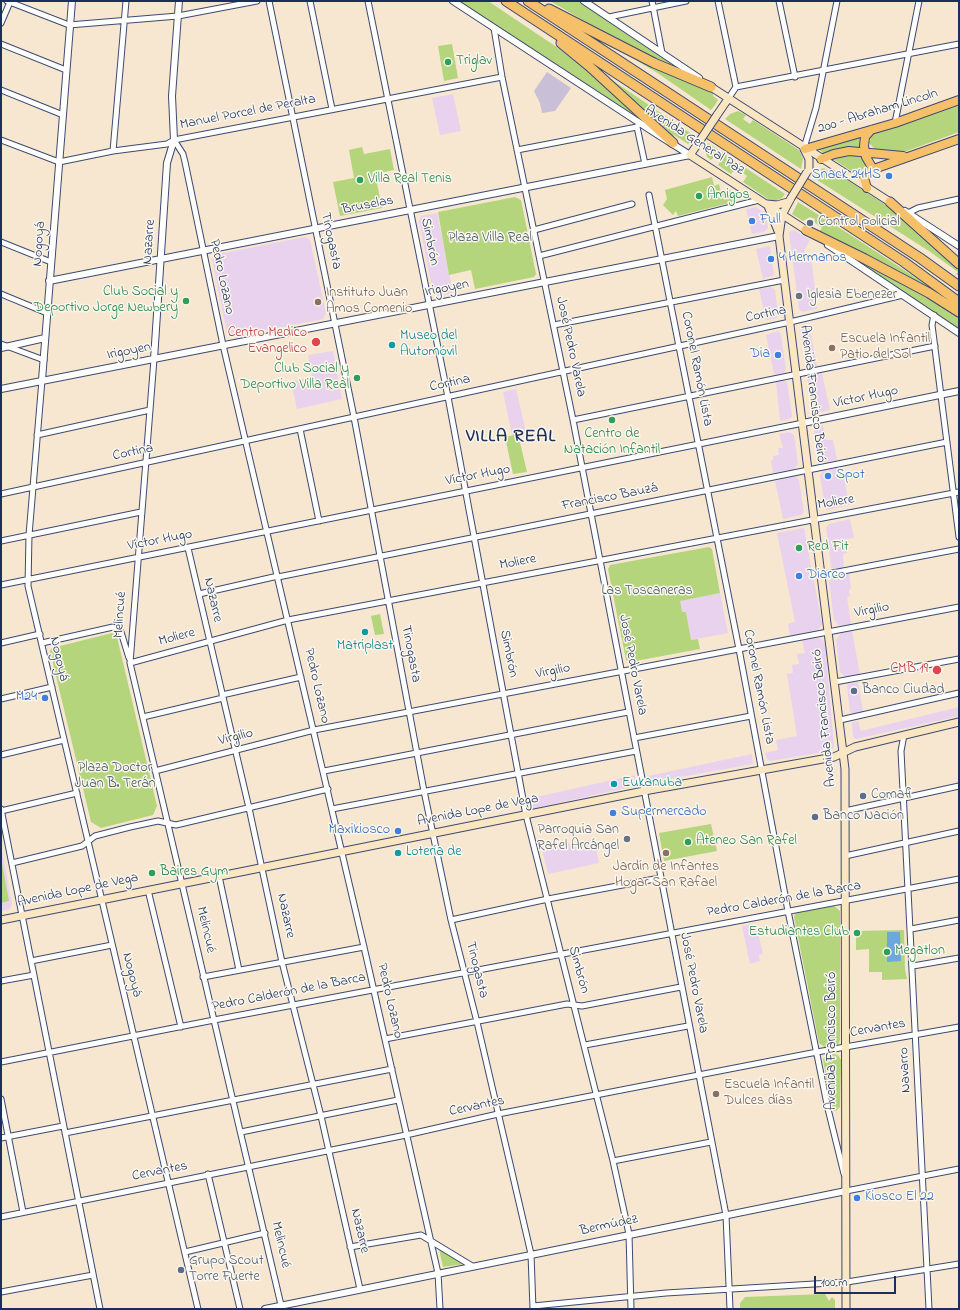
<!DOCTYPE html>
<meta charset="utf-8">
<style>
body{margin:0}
#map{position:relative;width:960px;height:1310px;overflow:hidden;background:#f7e6d0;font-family:"Indie Flower",sans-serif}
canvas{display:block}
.frame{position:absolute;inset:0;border:2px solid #1b2f5e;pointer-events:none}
.scale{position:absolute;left:814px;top:1276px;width:82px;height:18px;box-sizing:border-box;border:2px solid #1b2f5e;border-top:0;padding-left:5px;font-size:12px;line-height:14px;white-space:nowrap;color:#1b2f5e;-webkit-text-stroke:3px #fbf7ec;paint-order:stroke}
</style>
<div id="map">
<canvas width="960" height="1310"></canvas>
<div class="frame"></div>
<div class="scale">100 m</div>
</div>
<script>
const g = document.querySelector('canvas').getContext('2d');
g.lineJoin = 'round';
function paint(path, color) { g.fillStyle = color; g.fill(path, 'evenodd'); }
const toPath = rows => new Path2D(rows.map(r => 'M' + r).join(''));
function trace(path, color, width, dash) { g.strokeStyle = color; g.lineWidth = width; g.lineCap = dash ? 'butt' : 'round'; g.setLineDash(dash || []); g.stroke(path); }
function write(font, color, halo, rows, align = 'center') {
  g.font = font + ' "Indie Flower",sans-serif'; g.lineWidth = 3; g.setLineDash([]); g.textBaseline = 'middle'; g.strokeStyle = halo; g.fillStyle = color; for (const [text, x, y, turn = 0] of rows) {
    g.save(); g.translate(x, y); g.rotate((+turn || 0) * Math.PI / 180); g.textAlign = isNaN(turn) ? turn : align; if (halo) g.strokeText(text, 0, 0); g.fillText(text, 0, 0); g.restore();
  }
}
paint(toPath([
 [453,94,461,131,440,135,432,98],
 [756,207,766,214,768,228,764,232,752,234,746,209],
 [437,213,453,293,438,296,433,293,419,220,421,216],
 [794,230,810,240,804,251,812,264,817,309,802,312,799,309,789,232],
 [305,237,310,240,326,313,323,319,231,337,227,333,212,259,214,255],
 [768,246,770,247,774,275,763,279,756,249],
 [771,287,775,290,778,315,777,318,766,320,759,289],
 [809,325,817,366,809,367,806,366,801,331,805,326],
 [778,331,781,334,786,369,784,373,774,374,766,335],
 [333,351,342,399,297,409,291,382,312,377,308,355],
 [822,373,830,410,815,413,812,411,807,377],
 [784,381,787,382,792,416,791,418,780,421,776,382],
 [516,389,526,432,512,435,503,392],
 [823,425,826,440,833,440,837,460,821,463,818,461,814,429],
 [790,432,794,435,798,464,794,469,773,473,771,460,773,460,773,456,779,455,778,448,783,448,779,434],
 [842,467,849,505,828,510,825,507,820,475,823,471],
 [796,476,799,480,804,512,801,515,783,519,775,481],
 [850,519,854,538,846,539,847,553,843,554,844,568,834,569,831,567,826,528,829,524],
 [804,528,822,624,818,630,790,636,788,624,795,622,777,533],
 [849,573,851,589,849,590,850,596,847,597,851,624,839,626,834,620,829,581,834,576],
 [720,593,728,633,691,640,686,612,682,612,679,601],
 [852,631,860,675,845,677,840,672,836,640,841,633],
 [817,638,822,639,825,643,834,747,830,751,770,761,767,759,765,753,778,750,776,740,797,736,787,674,793,673,792,665,799,664,797,654,805,653,802,640],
 [858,682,863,712,853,714,850,712,847,686,848,684],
 [959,707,959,716,856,739,853,737,852,723,858,721,861,731],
 [752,754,753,764,652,782,649,780,648,776],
 [635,775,635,786,535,808,528,803,527,799],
 [594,839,599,863,548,874,542,849],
 [1,846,12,904,10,909,1,911],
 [756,924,763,954,759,955,760,961,750,964,742,926]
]), '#e9d2ed');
paint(toPath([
 [547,72,571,88,555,111,542,113,540,103,534,91]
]), '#c9bfd7');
paint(toPath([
 [458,1,488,1,570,56,645,121,644,123],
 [550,1,578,1,681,69,680,72,626,45],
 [608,43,713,93,713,96,718,100,715,105,711,110,659,74],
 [452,44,458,78,444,81,438,46],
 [606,76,695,136,692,141,688,144,674,135,673,136,649,116],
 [959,105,959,132,904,152,876,150,869,143,872,134],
 [738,111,746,115,743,119,750,124,753,120,799,150,803,159,801,169,725,119,730,114],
 [860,137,864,148,842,148,823,153,818,148],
 [708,143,785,194,782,198,775,201,768,199,743,182,747,176,736,168,731,174,718,165,721,160,715,156,711,160,707,157,705,150],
 [362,147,364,154,390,149,394,170,375,174,382,208,340,216,333,182,354,178,349,150],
 [863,154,868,165,859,176,833,159,842,155],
 [824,168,836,176,838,174,895,211,959,268,959,276,956,274,958,272,929,251,814,178,819,170],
 [712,177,714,186,719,184,721,193,730,190,733,202,678,216,676,211,673,215,663,205,667,199,665,190],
 [515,197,521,200,536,274,534,277,475,289,471,270,449,275,438,212],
 [798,202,849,234,930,287,928,289,819,232,822,228,814,222,815,219,810,217,803,221,792,214],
 [838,248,934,300,959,316,959,329],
 [518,434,527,472,513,474,505,437],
 [709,547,712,549,720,593,680,601,682,612,686,612,691,640,698,639,700,649,630,662,626,660,608,569,610,565],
 [380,614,384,634,375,635,371,616],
 [112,633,117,637,157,806,153,815,101,828,91,822,50,651,52,648],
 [711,824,717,851,664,861,659,833],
 [2,864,9,901,1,903,1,865],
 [834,906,840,911,840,1040,838,1045,826,1048,819,1043,794,917,795,914,799,912],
 [904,930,905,969,907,979,882,980,882,972,869,972,869,949,856,950,856,931],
 [833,1054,838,1055,841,1060,840,1107,836,1111,833,1110,831,1107,823,1059,826,1055],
 [438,1244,464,1264,443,1267],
 [825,1294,829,1301,832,1297,835,1300,835,1309,740,1309,740,1303,745,1297]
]), '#b4d57c');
paint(toPath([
 [887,932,900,932,901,961,887,962]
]), '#6da7dd');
const minor = toPath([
 [7,1,69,25,178,16,257,1],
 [269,1,354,417,424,791,451,920,477,1022,531,1254,533,1309],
 [310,1,332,109],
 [368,1,448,397,526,815,613,1161,629,1234,631,1309],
 [652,1,662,53],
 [718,1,736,87,728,99],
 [779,1,795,77],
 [609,17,686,1],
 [1,23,10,2],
 [494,28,502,77,573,420,726,1215,730,1309],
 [1,44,66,70],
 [736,87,959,44],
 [1,90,63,115],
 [895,123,919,1],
 [637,127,645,164],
 [1,140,59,162,113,151,167,144,174,140,502,77],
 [174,140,183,154,185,162,223,345,364,947,438,1273,440,1309],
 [804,148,816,108,837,1],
 [517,150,637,127,639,123],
 [113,151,126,1],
 [649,195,739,649,788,911,828,1109,844,1174],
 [908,213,918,208,959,199],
 [534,230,632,204],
 [1,242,51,262],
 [539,256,759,200],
 [1,294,47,313],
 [934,315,932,325,959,537],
 [554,325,784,280],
 [1,344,44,360],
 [154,359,130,663,281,1305],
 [42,380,29,535,28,586,198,1309],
 [573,420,935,346],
 [300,429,319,521],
 [37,435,150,410],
 [1,494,790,322,903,295],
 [1,541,141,512],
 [188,548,249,808,282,962,321,1116,360,1289],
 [822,575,959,549],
 [278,577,947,442],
 [1,585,803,423],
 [199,594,278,576],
 [1,643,40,634],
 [42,643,113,627,121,632,129,658],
 [130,663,288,620,959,492],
 [835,682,959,659],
 [222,695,301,677],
 [1,699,52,687],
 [143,717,223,698],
 [840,720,959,693],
 [904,735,901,751,929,1309],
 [634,738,751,716],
 [1,755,64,740],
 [155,771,314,730,959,607],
 [324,771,628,712],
 [1,809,100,1309],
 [332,809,636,751],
 [1,811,77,793],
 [845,811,959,786],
 [845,856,959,831],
 [12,863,82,846,95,836,130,827,158,821,176,825,328,789],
 [219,876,239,970],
 [148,890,181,1027],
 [451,920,548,899,660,878],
 [911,929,959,920],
 [31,961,112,945],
 [913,966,959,958],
 [203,977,364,947],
 [1,981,34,975],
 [385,1039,567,1004,582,1006,681,987],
 [585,1045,688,1026],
 [1,1062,214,1020,959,879],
 [1,1099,23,1212],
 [241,1132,398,1100],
 [65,1133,392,1069],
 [1,1138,63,1126],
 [613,1161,711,1142],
 [208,1174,240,1309],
 [846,1191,959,1169],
 [1,1217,406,1135,498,1114,817,1052,959,1027],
 [350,1247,421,1235,472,1266],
 [185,1252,265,1233],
 [1,1292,93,1275],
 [533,1306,666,1293,847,1282,959,1264]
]);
const tertiary = toPath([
 [453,1,655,133,690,155],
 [584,1,699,78],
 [905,211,959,246],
 [828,245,959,333],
 [49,281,690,155],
 [1,348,45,338],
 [154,359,167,163,174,140,172,96,179,1],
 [42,380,72,1],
 [1,389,779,236],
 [803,423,959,391],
 [265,1309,846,1191]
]);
const secondary = toPath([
 [711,87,890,202],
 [717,115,728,99],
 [701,139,690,155,806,230],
 [804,149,809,159,809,170],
 [791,198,782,215,779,236,845,769,846,1309],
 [767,204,777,205,788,202],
 [768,206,778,231],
 [1,920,644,791,834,757,855,747,959,722]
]);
const primary = toPath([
 [871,130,865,137,864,146,866,157,873,169],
 [805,149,895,123,959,100],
 [821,159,834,154,849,151,903,156],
 [867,188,864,178,871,170,959,139]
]);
const motorway = toPath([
 [506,1,904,262,959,302],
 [528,1,920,258,959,286],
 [549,9,654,63,711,87],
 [561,43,589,66,673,143],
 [890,202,959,264],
 [806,230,865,259,929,293,959,312]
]);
trace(minor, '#3c4a6f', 7);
trace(tertiary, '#3c4a6f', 8);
trace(secondary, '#3c4a6f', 9);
trace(primary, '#3c4a6f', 10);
trace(motorway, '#3c4a6f', 11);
trace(minor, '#fff', 5);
trace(tertiary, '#fff', 6);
trace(secondary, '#fbe6c4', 7);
trace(primary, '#f6c06b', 8);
trace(motorway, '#f6c06b', 9);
const secondaryBridge = toPath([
 [701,139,717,115],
 [791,198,807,172]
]);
trace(secondaryBridge, '#3c4a6f', 9, []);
trace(secondaryBridge, '#fbe6c4', 7);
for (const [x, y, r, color] of [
 [448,62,4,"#2e9e5b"],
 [889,176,4,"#3f7fe0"],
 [360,180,4,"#2e9e5b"],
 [699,196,4,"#2e9e5b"],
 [752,221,4,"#3f7fe0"],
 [810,223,4,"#5c6f8a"],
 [771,259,4,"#3f7fe0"],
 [799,296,4,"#6b7280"],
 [186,301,4,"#2e9e5b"],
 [318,302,4,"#8d6e63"],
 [316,342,5,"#e0444e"],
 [392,345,4,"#0f9aa8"],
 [832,348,4,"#8d6e63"],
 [778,355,4,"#3f7fe0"],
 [357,378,4,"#2e9e5b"],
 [612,420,4,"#2e9e5b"],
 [828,476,4,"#3f7fe0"],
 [799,548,4,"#2e9e5b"],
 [799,576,4,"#3f7fe0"],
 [365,632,4,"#0f9aa8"],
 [937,670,5,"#e0444e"],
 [854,691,4,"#5c6f8a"],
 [45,698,4,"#3f7fe0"],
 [614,784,4,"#0f9aa8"],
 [863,796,4,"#5c6f8a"],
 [613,813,4,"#3f7fe0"],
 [815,817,4,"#5c6f8a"],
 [398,831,4,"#3f7fe0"],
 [627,839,4,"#6b7280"],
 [688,842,4,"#2e9e5b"],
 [398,853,4,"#0f9aa8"],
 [666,853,4,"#8d6e63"],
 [152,873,4,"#2e9e5b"],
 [857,933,4,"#2e9e5b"],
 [887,952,4,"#2e9e5b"],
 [716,1094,4,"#8d6e63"],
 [857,1198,4,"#3f7fe0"],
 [181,1270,4,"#5c6f8a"]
]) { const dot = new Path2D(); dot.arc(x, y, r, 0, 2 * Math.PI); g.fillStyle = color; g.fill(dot); trace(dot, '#fbf7ec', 1.5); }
write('14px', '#27864d', '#fbf7ec', [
 ["Triglav",456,62],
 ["Villa Real Tenis",368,180],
 ["Amigos",707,196],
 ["Club Social y",178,293,"right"],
 ["Deportivo Jorge Newbery",178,309,"right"],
 ["Club Social y",349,370,"right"],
 ["Deportivo Villa Real",349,386,"right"],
 ["Centro de",612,435,"center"],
 ["Natación Infantil",612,451,"center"],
 ["Red Fit",807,548],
 ["Ateneo San Rafel",696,842],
 ["Baires Gym",160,873],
 ["Estudiantes Club",849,933,"right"],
 ["Megatlon",895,952]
], 'left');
write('14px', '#1b2f5e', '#fbf7ec', [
 ["200 - Abraham Lincoln",878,112,-17],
 ["Manuel Porcel de Peralta",248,113,-11],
 ["Avenida General Paz",694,141,33],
 ["Bruselas",368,206,-11],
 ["Tinogasta",330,241,78],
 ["Nazarre",150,242,-86],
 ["Simbrón",429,242,79],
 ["Nogoyá",40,244,-86],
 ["Pedro Lozano",221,277,78],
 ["Irigoyen",447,289,-11],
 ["Cortina",766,315,-12],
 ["José Pedro Varela",570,347,78],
 ["Irigoyen",129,352,-11],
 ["Coronel Ramón Lista",696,369,79],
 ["Cortina",450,384,-12],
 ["Avenida Francisco Beiró",812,394,83],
 ["Víctor Hugo",866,398,-12],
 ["Cortina",133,453,-12],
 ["Víctor Hugo",478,476,-11],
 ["Francisco Bauzá",610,498,-11],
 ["Moliere",836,503,-10],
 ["Víctor Hugo",160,541,-11],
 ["Moliere",518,563,-11],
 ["Nazarre",212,600,77],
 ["Virgilio",872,611,-11],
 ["Melincué",121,615,-86],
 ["Moliere",177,638,-15],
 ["Tinogasta",410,654,79],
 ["Simbrón",508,654,79],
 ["Nogoyá",58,659,77],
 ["José Pedro Varela",632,665,79],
 ["Virgilio",553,672,-11],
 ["Pedro Lozano",316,686,77],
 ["Coronel Ramón Lista",758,687,79],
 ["Avenida Francisco Beiró",825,718,-96],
 ["Virgilio",236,738,-14],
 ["Avenida Lope de Vega",478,811,-11],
 ["Avenida Lope de Vega",78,891,-12],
 ["Pedro Calderón de la Barca",784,900,-10],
 ["Nazarre",285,916,78],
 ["Melincué",205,930,77],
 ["Tinogasta",476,970,76],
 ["Simbrón",578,970,75],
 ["Nogoyá",131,975,76],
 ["José Pedro Varela",693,983,79],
 ["Pedro Calderón de la Barca",289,993,-11],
 ["Pedro Lozano",389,1001,77],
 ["Cervantes",878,1029,-10],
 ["Avenida Francisco Beiró",833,1041,-90],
 ["Navarro",906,1070,-93],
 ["Cervantes",477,1107,-12],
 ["Cervantes",160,1172,-11],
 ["Bermúdez",609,1226,-12],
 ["Nazarre",359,1231,77],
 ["Melincué",280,1245,77]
]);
write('14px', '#366cbe', '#fbf7ec', [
 ["Snack 24HS",881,176,"right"],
 ["Full",760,221],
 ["4 Hermanos",779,259],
 ["Dia",770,355,"right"],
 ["Spot",836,476],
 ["Diarco",807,576],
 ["M24",37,698,"right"],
 ["Supermercado",621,813],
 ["Maxikiosco",390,831,"right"],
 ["Kiosco El 22",865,1198]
], 'left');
write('14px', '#4e5e75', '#fbf7ec', [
 ["Control policial",818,223],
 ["Banco Ciudad",862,691],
 ["Comafi",871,796],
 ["Banco Nación",823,817],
 ["Grupo Scout",189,1262],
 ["Torre Fuerte",189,1278]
], 'left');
write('14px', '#415866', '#fbf7ec', [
 ["Plaza Villa Real",490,239],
 ["Las Toscaneras",647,592],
 ["Plaza Doctor",115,769],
 ["Juan B. Terán",115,785]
]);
write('14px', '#785e54', '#fbf7ec', [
 ["Instituto Juan",326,294],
 ["Amos Comenio",326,310],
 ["Escuela Infantil",840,340],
 ["Patio del Sol",840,356],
 ["Jardín de Infantes",666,868,"center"],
 ["Hogar San Rafael",666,884,"center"],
 ["Escuela Infantil",724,1086],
 ["Dulces días",724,1102]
], 'left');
write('14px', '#5b616d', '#fbf7ec', [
 ["Iglesia Ebenezer",807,296],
 ["Parroquia San",619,831,"right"],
 ["Rafel Arcángel",619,847,"right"]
], 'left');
write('14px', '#be3a42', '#fbf7ec', [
 ["Centro Medico",307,334],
 ["Evangelico",307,350],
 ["CMB 19",928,670]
], 'right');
write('14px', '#0d838f', '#fbf7ec', [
 ["Museo del",400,337],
 ["Automóvil",400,353],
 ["Matriplast",365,647,"center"],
 ["Eukanuba",622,784],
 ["Lotería de",406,853]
], 'left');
g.letterSpacing = '1px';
write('bold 18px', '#1b2f5e', '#fbf7ec', [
 ["VILLA REAL",511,438]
]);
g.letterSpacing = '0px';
</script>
